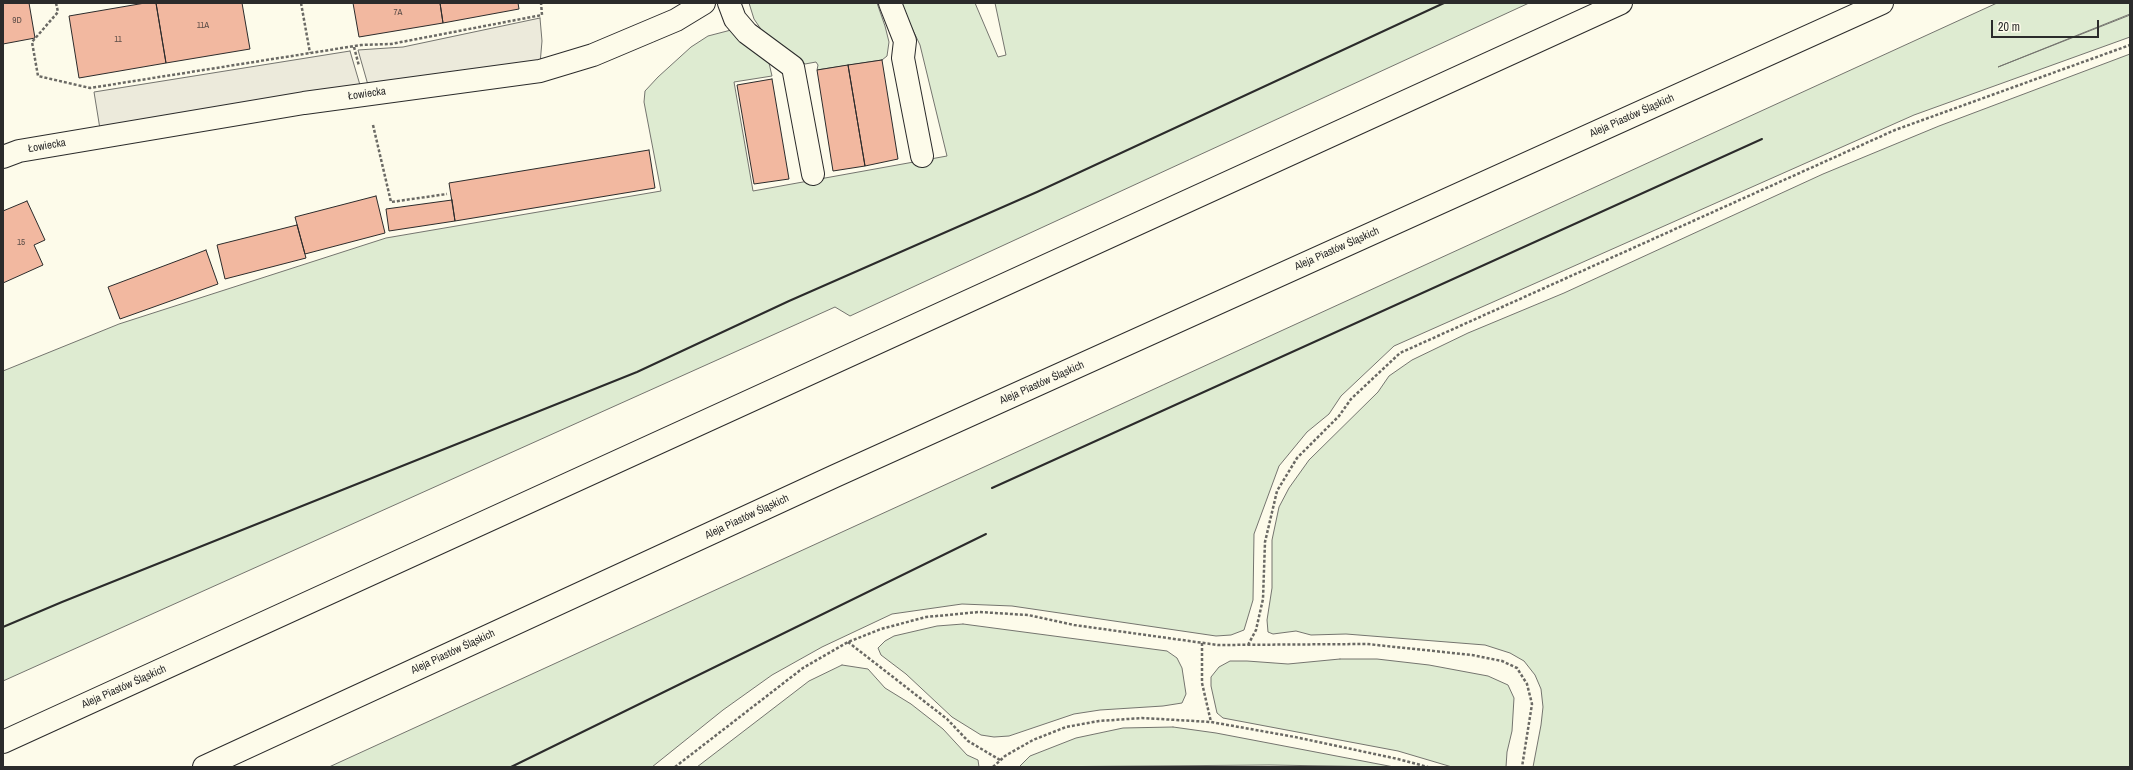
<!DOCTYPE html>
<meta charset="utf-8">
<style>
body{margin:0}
#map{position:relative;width:2133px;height:770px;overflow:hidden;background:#fdfbea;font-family:"Archivo Narrow",sans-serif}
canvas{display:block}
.frame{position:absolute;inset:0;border:4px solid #2b2b2b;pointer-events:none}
.scale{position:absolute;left:1991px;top:20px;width:108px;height:18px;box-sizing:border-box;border:2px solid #2b2b2b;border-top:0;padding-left:5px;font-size:12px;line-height:14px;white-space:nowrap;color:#2b2b2b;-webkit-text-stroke:3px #fdfbea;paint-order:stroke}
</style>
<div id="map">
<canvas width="2133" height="770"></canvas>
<div class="frame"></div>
<div class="scale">20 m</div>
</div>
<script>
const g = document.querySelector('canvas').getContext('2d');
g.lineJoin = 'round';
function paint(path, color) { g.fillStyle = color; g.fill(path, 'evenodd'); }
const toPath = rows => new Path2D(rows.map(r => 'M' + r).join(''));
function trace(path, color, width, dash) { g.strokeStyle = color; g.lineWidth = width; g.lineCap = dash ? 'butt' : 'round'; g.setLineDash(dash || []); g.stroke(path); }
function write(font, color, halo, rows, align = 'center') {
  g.font = font + ' "Archivo Narrow",sans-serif'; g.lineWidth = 3; g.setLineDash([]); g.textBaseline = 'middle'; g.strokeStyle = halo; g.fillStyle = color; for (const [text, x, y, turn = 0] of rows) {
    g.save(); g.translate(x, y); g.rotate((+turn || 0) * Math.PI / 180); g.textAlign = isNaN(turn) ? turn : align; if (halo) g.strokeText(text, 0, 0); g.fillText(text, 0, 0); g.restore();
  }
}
const green = toPath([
 [749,3,877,3,885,26,889,42,887,56,882,60,817,70,818,65,816,62,805,64,767,38,754,19,749,3],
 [900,3,975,3,998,57,1006,55,995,3,1529,3,850,316,835,307,3,681,3,371,119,324,386,238,661,191,644,102,645,91,658,77,691,47,708,36,731,30,769,63,772,76,734,82,753,191,947,156,920,45,900,3],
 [1997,3,2130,3,2130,14,1998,67,2130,15,2130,37,1914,115,1394,346,1341,396,1329,414,1307,432,1279,466,1254,534,1253,600,1244,630,1231,635,1216,636,1012,606,962,604,892,614,822,647,772,675,723,710,652,767,329,767,1997,3],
 [2130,54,2130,767,1533,767,1541,725,1543,707,1541,689,1535,675,1524,661,1510,653,1485,645,1346,634,1311,635,1296,631,1273,634,1268,632,1267,620,1272,588,1272,540,1279,507,1289,488,1309,460,1378,392,1389,376,1412,360,1468,333,1564,293,1823,174,1939,126,2130,54],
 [963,624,1167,651,1177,658,1182,668,1186,694,1182,703,1163,706,1100,710,1074,714,1009,736,994,737,981,735,952,717,906,674,881,655,878,648,885,641,894,636,937,626,963,624],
 [1340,659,1377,659,1429,665,1488,676,1508,685,1514,698,1512,731,1507,752,1506,767,1452,767,1398,751,1223,718,1217,713,1211,686,1211,677,1219,667,1230,661,1247,661,1288,664,1340,659],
 [842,665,868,669,885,688,911,704,943,729,967,755,978,760,979,767,697,767,809,681,842,665],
 [1173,727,1216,733,1394,767,1269,765,1019,767,1030,756,1076,738,1123,728,1173,727]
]);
paint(green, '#deebd1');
trace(green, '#74746e', 1);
const parking = toPath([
 [540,18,542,41,540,64,368,85,358,50,403,47,540,18],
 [350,51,360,85,100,129,94,92,350,51]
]);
paint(parking, '#eceadb');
trace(parking, '#74746e', 1);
const building = toPath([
 [3,3,29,3,35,38,3,44,3,3],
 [145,3,156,3,166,63,79,78,69,16,145,3],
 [156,3,242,3,250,49,166,63,156,3],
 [353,3,440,3,443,23,359,37,353,3],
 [440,3,518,3,519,9,443,23,440,3],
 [882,60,898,159,865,166,848,65,882,60],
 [848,65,865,166,833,171,817,70,848,65],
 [772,79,789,179,754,184,737,85,772,79],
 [649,150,655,188,455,221,449,183,649,150],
 [376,196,385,233,305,254,295,217,376,196],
 [452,200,455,221,389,231,386,209,452,200],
 [27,201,45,240,34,245,43,265,3,283,3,211,27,201],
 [297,225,306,258,225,279,217,245,297,225],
 [206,250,218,284,120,319,108,287,206,250]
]);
paint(building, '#f2b8a0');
trace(building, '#2b2b2b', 1);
const minor = toPath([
 [729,3,735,19,747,33,793,67,813,174],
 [890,3,905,41,903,58,922,156],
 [3,157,19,151,304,103,540,71,593,55,676,20,704,3]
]);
const motorway = toPath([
 [3,742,1621,3],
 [204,767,835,476,1882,3]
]);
trace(minor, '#2b2b2b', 24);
trace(motorway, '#2b2b2b', 24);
trace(toPath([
 [56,3,58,12,32,42,38,76,90,88,361,45,391,44,542,15,541,3],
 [301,3,310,53],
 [354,47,359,66],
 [373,125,391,202,447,194],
 [848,642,947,719,968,741,1000,760],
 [1202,643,1202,683,1211,722],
 [1248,645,1256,630,1263,599,1265,542,1277,491,1297,458,1339,416,1351,399,1400,353,1895,130,2130,45],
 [675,767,803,668,848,642,881,629,926,617,979,612,1028,615,1074,625,1218,645,1367,644,1472,655,1502,661,1517,668,1527,684,1532,704,1522,767],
 [993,767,1005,756,1033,740,1066,727,1099,721,1142,718,1211,722,1295,737,1398,759,1428,767]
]), '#6a6964', 2.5, [3, 2]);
trace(minor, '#fdfbea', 22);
trace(motorway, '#fdfbea', 22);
trace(toPath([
 [992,488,1762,139],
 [3,627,62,602,637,372,789,301,1037,192,1444,3],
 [511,767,986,534]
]), '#2b2b2b', 2);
write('9px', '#5d4e48', null, [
 ["7A",398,13],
 ["9D",17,21],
 ["11A",203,26],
 ["11",118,40],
 ["15",21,243]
]);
write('11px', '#2b2b2b', '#fdfbea', [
 ["Łowiecka",367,94,-8],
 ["Aleja Piastów Śląskich",1632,116,-24],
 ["Łowiecka",47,146,-10],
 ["Aleja Piastów Śląskich",1337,249,-24],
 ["Aleja Piastów Śląskich",1042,383,-24],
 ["Aleja Piastów Śląskich",747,517,-25],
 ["Aleja Piastów Śląskich",453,652,-25],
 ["Aleja Piastów Śląskich",124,687,-24]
]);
</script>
